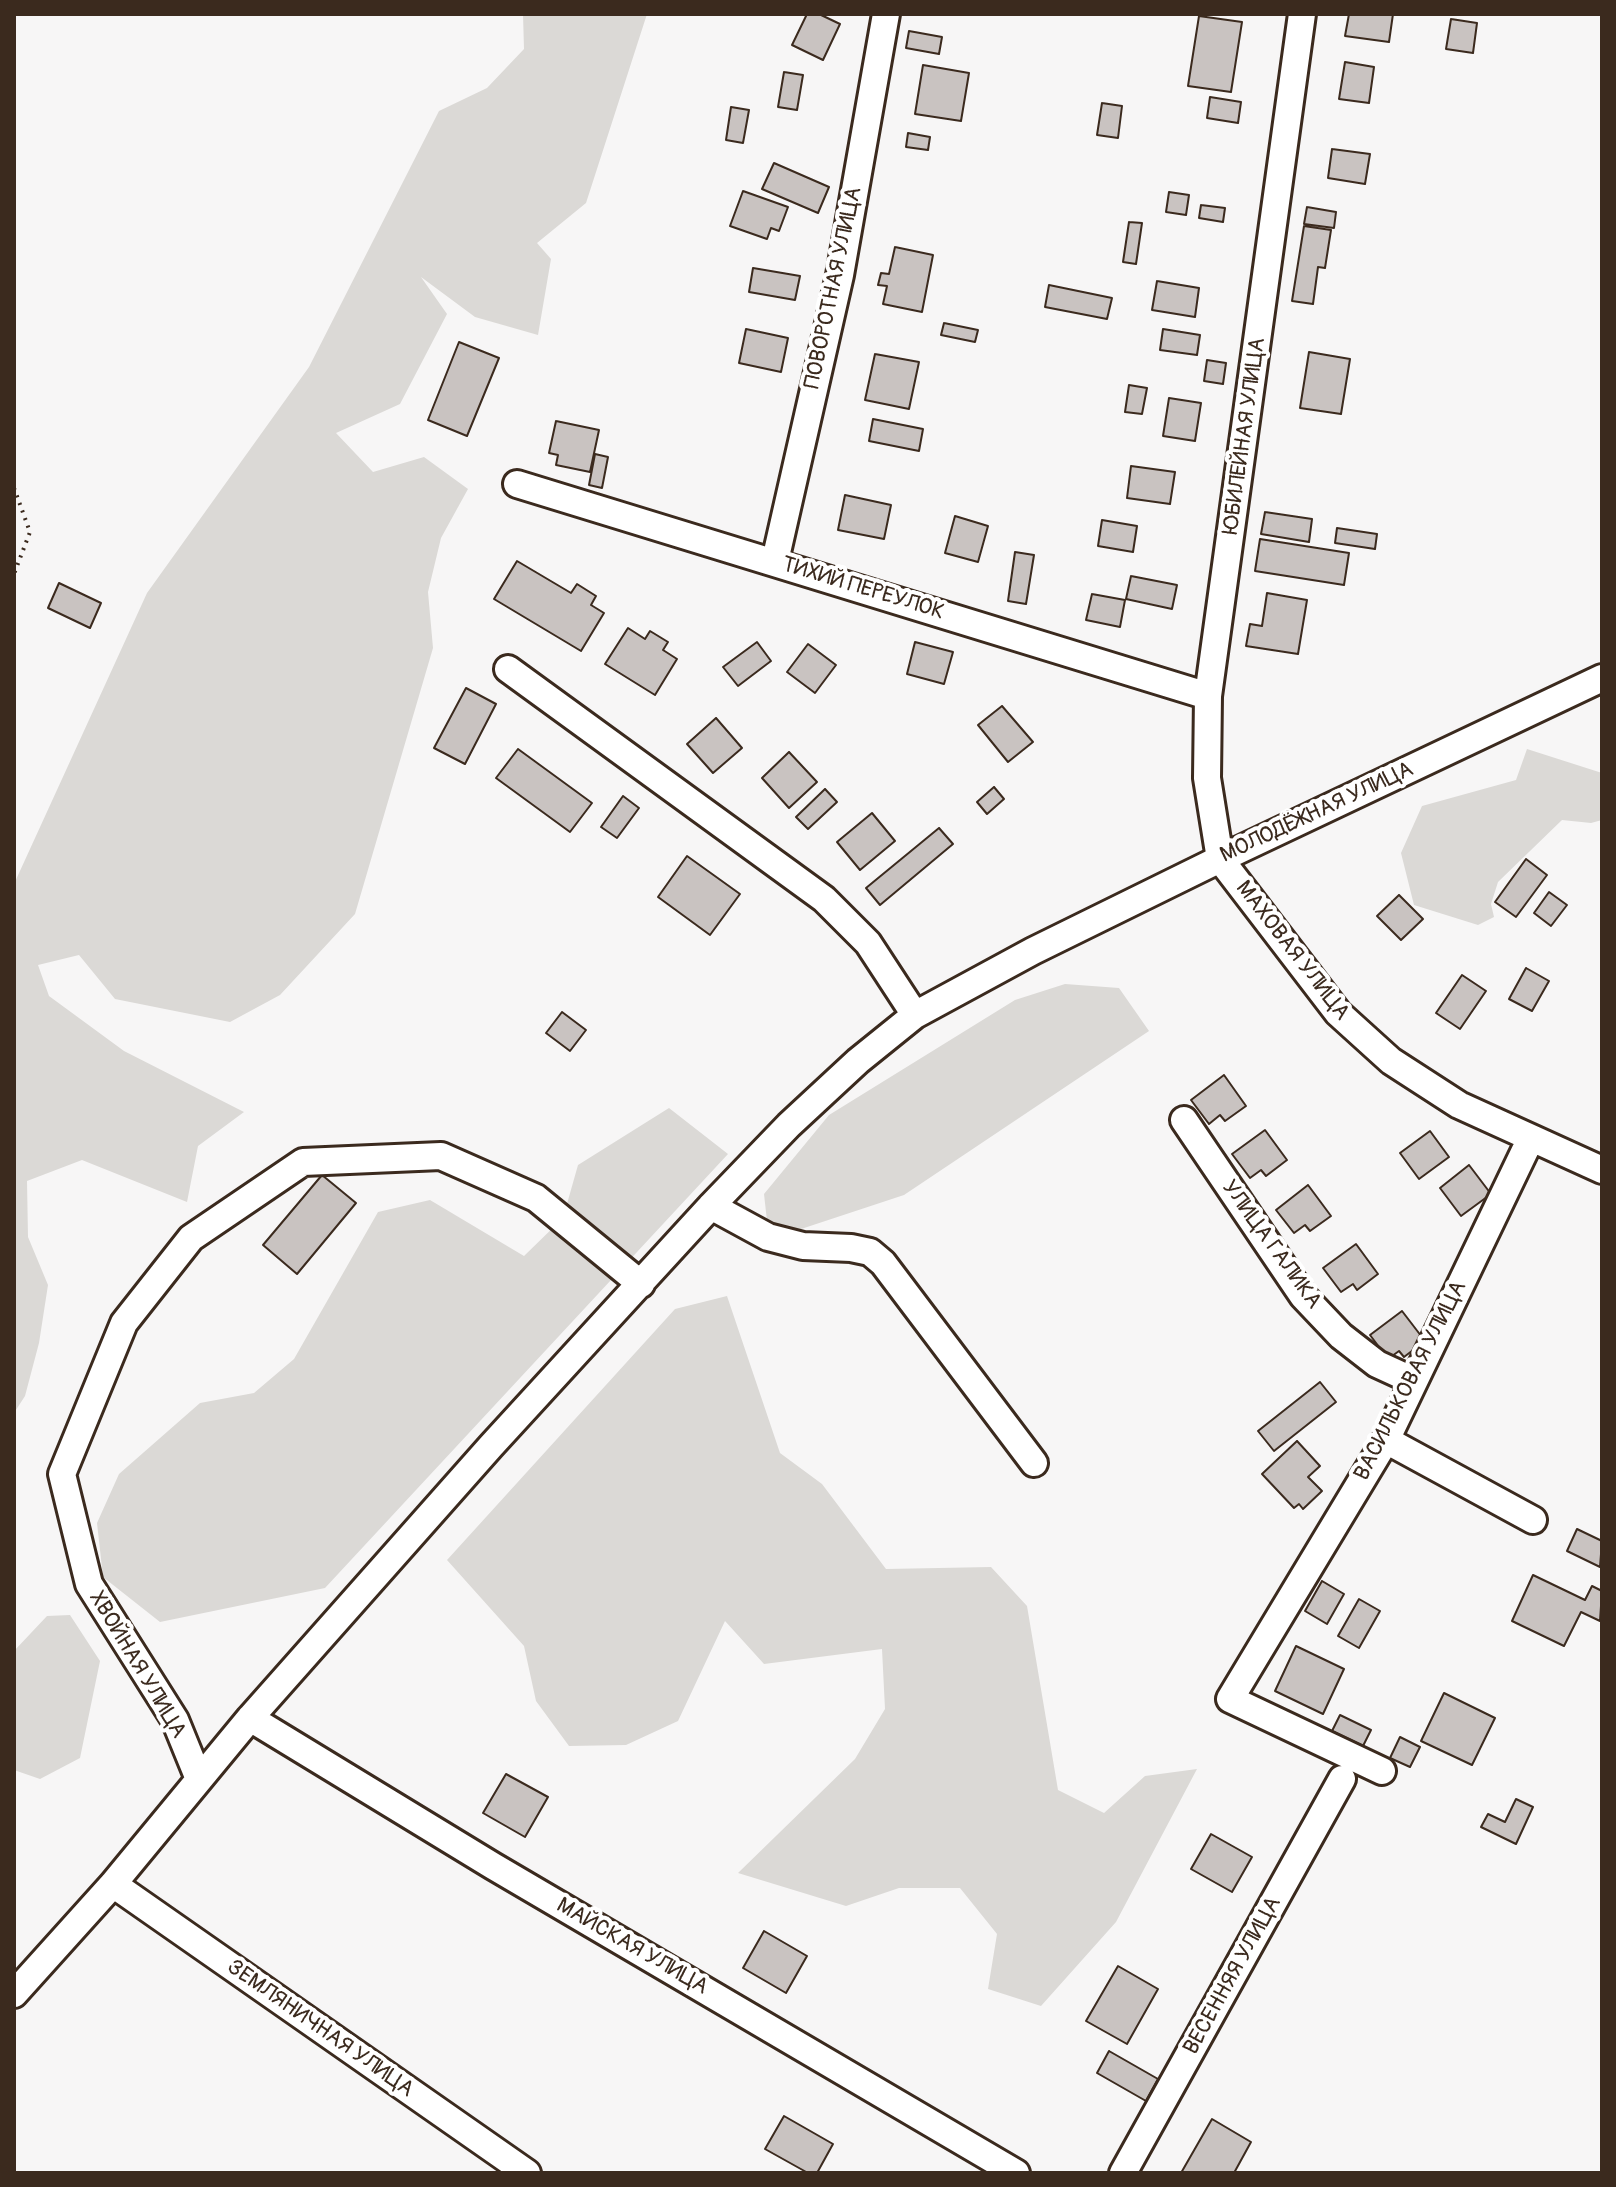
<!DOCTYPE html>
<meta charset="utf-8">
<style>
body{margin:0}
#map{position:relative;width:1616px;height:2187px;overflow:hidden;background:#f7f6f6;font-family:Pangolin,sans-serif}
canvas{display:block}
.frame{position:absolute;inset:0;border:16px solid #3b2a1e;pointer-events:none}
</style>
<div id="map">
<canvas width="1616" height="2187"></canvas>
<div class="frame"></div>
</div>
<script>
const g = document.querySelector('canvas').getContext('2d');
g.lineJoin = 'round';
function paint(path, color) { g.fillStyle = color; g.fill(path, 'evenodd'); }
const toPath = rows => new Path2D(rows.map(r => 'M' + r).join(''));
function trace(path, color, width, dash) { g.strokeStyle = color; g.lineWidth = width; g.lineCap = dash ? 'butt' : 'round'; g.setLineDash(dash || []); g.stroke(path); }
function write(font, color, halo, rows, align = 'center') {
  g.font = font + ' Pangolin,sans-serif'; g.lineWidth = 8; g.setLineDash([]); g.textBaseline = 'middle'; g.strokeStyle = halo; g.fillStyle = color; for (const [text, x, y, turn = 0] of rows) {
    g.save(); g.translate(x, y); g.rotate((+turn || 0) * Math.PI / 180); g.textAlign = isNaN(turn) ? turn : align; if (halo) g.strokeText(text, 0, 0); g.fillText(text, 0, 0); g.restore();
  }
}
paint(toPath([
 [523,14,647,14,586,203,537,243,551,259,538,335,475,317,421,277,447,314,400,404,336,433,373,472,424,457,468,489,441,538,428,592,433,648,355,914,280,995,230,1022,115,999,79,955,38,965,49,996,124,1051,244,1112,198,1146,187,1202,82,1160,27,1181,28,1237,48,1285,39,1343,25,1396,14,1413,14,884,147,593,309,367,439,111,487,88,524,49],
 [1527,749,1602,773,1602,820,1591,823,1562,820,1498,882,1491,904,1494,917,1478,925,1414,905,1401,853,1422,806,1516,780],
 [1065,984,1119,988,1149,1031,904,1195,795,1231,767,1221,764,1194,829,1115,1015,1000],
 [669,1108,728,1154,325,1588,160,1622,103,1577,97,1523,119,1474,200,1403,254,1393,294,1359,378,1212,430,1200,524,1256,563,1218,578,1165],
 [727,1296,780,1453,822,1484,886,1569,991,1567,1027,1606,1058,1790,1104,1813,1145,1776,1197,1769,1116,1922,1041,2006,988,1989,997,1934,960,1888,899,1888,846,1906,738,1873,855,1759,885,1709,882,1649,764,1664,725,1621,678,1721,626,1745,569,1746,536,1701,524,1646,447,1560,675,1309],
 [70,1615,100,1661,80,1758,40,1779,14,1770,14,1651,47,1616]
]), '#dbd9d6');
const building = toPath([
 [807,14,819,14,840,24,823,60,792,45,807,14],
 [1349,14,1393,14,1389,42,1345,36,1349,14],
 [1199,16,1242,22,1231,92,1188,86,1199,16],
 [1451,19,1477,23,1473,53,1446,49,1451,19],
 [909,31,942,37,939,54,906,48,909,31],
 [1345,62,1374,67,1369,103,1339,99,1345,62],
 [923,65,969,73,961,121,915,114,923,65],
 [784,72,803,75,797,110,778,107,784,72],
 [1210,97,1241,102,1238,123,1207,118,1210,97],
 [1102,103,1122,106,1118,138,1097,135,1102,103],
 [731,107,749,110,743,143,726,140,731,107],
 [908,133,930,137,928,150,906,147,908,133],
 [1332,149,1370,154,1365,184,1328,178,1332,149],
 [774,163,829,187,818,213,762,189,774,163],
 [743,191,788,207,779,231,771,228,767,239,730,226,743,191],
 [1169,192,1189,195,1186,215,1166,212,1169,192],
 [1201,205,1225,208,1223,222,1199,218,1201,205],
 [1307,207,1336,212,1334,228,1304,224,1307,207],
 [1129,222,1142,223,1136,264,1123,262,1129,222],
 [1304,226,1331,230,1325,268,1318,267,1313,304,1292,301,1304,226],
 [895,247,933,255,922,312,883,304,887,286,878,285,881,273,889,274,895,247],
 [753,268,800,276,795,300,749,292,753,268],
 [1157,281,1199,288,1195,317,1152,310,1157,281],
 [1049,285,1112,298,1107,319,1045,307,1049,285],
 [944,323,978,330,975,342,941,335,944,323],
 [746,329,788,338,781,372,739,363,746,329],
 [1163,329,1200,335,1197,355,1160,350,1163,329],
 [459,342,499,358,467,436,428,420,459,342],
 [1309,352,1350,359,1341,414,1300,408,1309,352],
 [875,354,919,362,909,409,865,400,875,354],
 [1207,360,1226,363,1223,384,1204,381,1207,360],
 [1129,385,1147,388,1142,414,1125,412,1129,385],
 [1169,398,1201,403,1195,441,1163,436,1169,398],
 [873,419,923,429,919,451,869,441,873,419],
 [556,421,599,430,590,472,556,465,558,455,549,453,556,421],
 [595,454,608,457,602,488,589,485,595,454],
 [1131,466,1175,472,1170,504,1127,498,1131,466],
 [845,495,891,505,884,539,838,530,845,495],
 [1265,512,1312,519,1309,542,1261,534,1265,512],
 [955,516,988,526,978,562,945,553,955,516],
 [1102,520,1137,526,1133,552,1098,546,1102,520],
 [1337,528,1377,534,1375,549,1335,543,1337,528],
 [1260,539,1349,553,1344,585,1255,571,1260,539],
 [1015,552,1034,555,1026,604,1008,601,1015,552],
 [517,561,571,593,577,584,596,596,591,605,604,613,581,651,494,599,517,561],
 [1131,576,1177,585,1172,609,1126,599,1131,576],
 [59,583,101,603,90,628,48,608,59,583],
 [1267,593,1307,600,1298,654,1246,646,1250,624,1262,626,1267,593],
 [1092,594,1125,600,1120,627,1086,620,1092,594],
 [628,628,645,639,650,631,668,642,663,650,677,659,655,695,605,664,628,628],
 [757,642,771,661,738,686,723,667,757,642],
 [915,642,953,652,944,684,907,674,915,642],
 [808,644,836,665,815,693,787,672,808,644],
 [466,688,496,704,465,764,434,748,466,688],
 [1002,706,1033,742,1008,762,978,725,1002,706],
 [716,718,742,748,713,773,687,744,716,718],
 [518,749,592,803,570,832,496,778,518,749],
 [789,752,817,782,789,808,762,778,789,752],
 [994,787,1004,799,987,814,977,802,994,787],
 [825,789,837,802,808,829,796,817,825,789],
 [623,796,639,808,617,838,601,827,623,796],
 [872,813,895,841,860,870,837,842,872,813],
 [939,828,953,844,880,905,866,888,939,828],
 [687,856,740,894,710,935,658,897,687,856],
 [1526,859,1547,875,1516,917,1495,902,1526,859],
 [1549,892,1567,905,1551,926,1534,913,1549,892],
 [1399,895,1423,919,1401,940,1377,916,1399,895],
 [1526,968,1549,981,1532,1011,1509,999,1526,968],
 [1462,975,1486,991,1460,1029,1436,1013,1462,975],
 [562,1012,586,1030,570,1051,546,1033,562,1012],
 [1224,1075,1246,1106,1225,1121,1220,1115,1209,1124,1191,1100,1224,1075],
 [1265,1130,1287,1160,1266,1176,1261,1170,1250,1178,1232,1154,1265,1130],
 [1430,1131,1449,1157,1419,1179,1400,1153,1430,1131],
 [1469,1165,1491,1194,1461,1216,1440,1188,1469,1165],
 [322,1175,356,1203,297,1274,263,1245,322,1175],
 [1308,1185,1331,1216,1310,1231,1305,1225,1294,1233,1276,1210,1308,1185],
 [1356,1244,1378,1274,1357,1290,1353,1284,1341,1292,1323,1268,1356,1244],
 [1402,1311,1425,1341,1404,1357,1399,1351,1388,1359,1370,1335,1402,1311],
 [1320,1382,1336,1402,1274,1451,1258,1431,1320,1382],
 [1297,1441,1320,1466,1308,1477,1322,1491,1303,1509,1299,1504,1294,1508,1262,1474,1297,1441],
 [1577,1529,1602,1541,1600,1567,1567,1551,1577,1529],
 [1533,1575,1585,1600,1592,1586,1602,1591,1600,1621,1581,1612,1564,1646,1512,1621,1533,1575],
 [1322,1581,1344,1594,1327,1624,1305,1611,1322,1581],
 [1359,1599,1380,1611,1359,1648,1338,1636,1359,1599],
 [1296,1646,1344,1669,1323,1714,1275,1691,1296,1646],
 [1444,1693,1495,1718,1472,1765,1421,1741,1444,1693],
 [1340,1715,1371,1730,1363,1746,1332,1731,1340,1715],
 [1400,1737,1420,1747,1410,1767,1390,1758,1400,1737],
 [506,1774,548,1797,525,1837,483,1813,506,1774],
 [1516,1799,1533,1807,1516,1844,1481,1827,1488,1814,1505,1822,1516,1799],
 [1211,1834,1252,1857,1232,1892,1191,1869,1211,1834],
 [764,1931,807,1956,786,1993,743,1968,764,1931],
 [1118,1966,1158,1989,1127,2044,1086,2021,1118,1966],
 [1109,2051,1158,2079,1146,2101,1097,2073,1109,2051],
 [784,2116,833,2144,817,2173,808,2173,765,2149,784,2116],
 [1212,2119,1251,2142,1234,2173,1181,2173,1212,2119]
]);
paint(building, '#c9c3c1');
trace(building, '#3b2a1e', 2);
const minor = toPath([
 [1302,14,1208,696,1207,778,1220,859,1338,1013,1391,1061,1459,1105,1602,1170],
 [517,484,1208,696],
 [775,561,840,275,886,14],
 [508,669,824,899,868,943,915,1015],
 [1184,1120,1303,1296,1341,1336,1377,1364,1414,1381],
 [711,1206,768,1237,803,1246,851,1248,870,1252,883,1263,1034,1463],
 [1386,1440,1533,1520],
 [250,1718,493,1866,1016,2173],
 [1382,1771,1230,1699,1386,1440,1531,1138],
 [199,1779,175,1720,89,1584,62,1474,124,1323,191,1238,303,1162,441,1156,536,1198,641,1284],
 [113,1884,527,2173],
 [14,1994,113,1884,250,1718,491,1446,711,1206,789,1125,858,1061,915,1015,1033,951,1220,859,1602,678],
 [1123,2173,1342,1779]
]);
trace(minor, '#3b2a1e', 32);
trace(toPath([
 [14,488,30,532,14,574]
]), '#3b2a1e', 4, [2, 6]);
trace(minor, '#fff', 26);
write('22px', '#3b2a1e', '#fff', [
 ["ПОВОРОТНАЯ УЛИЦА",834,288,-78],
 ["ЮБИЛЕЙНАЯ УЛИЦА",1245,436,-82],
 ["ТИХИЙ ПЕРЕУЛОК",863,589,17],
 ["МОЛОДЁЖНАЯ УЛИЦА",1317,813,-25],
 ["МАХОВАЯ УЛИЦА",1292,951,52],
 ["УЛИЦА ГАЛИКА",1271,1245,54],
 ["ВАСИЛЬКОВАЯ УЛИЦА",1411,1381,-63],
 ["ХВОЙНАЯ УЛИЦА",137,1665,59],
 ["МАЙСКАЯ УЛИЦА",632,1947,30],
 ["ВЕСЕННЯЯ УЛИЦА",1233,1976,-61],
 ["ЗЕМЛЯНИЧНАЯ УЛИЦА",320,2029,35]
]);
</script>
